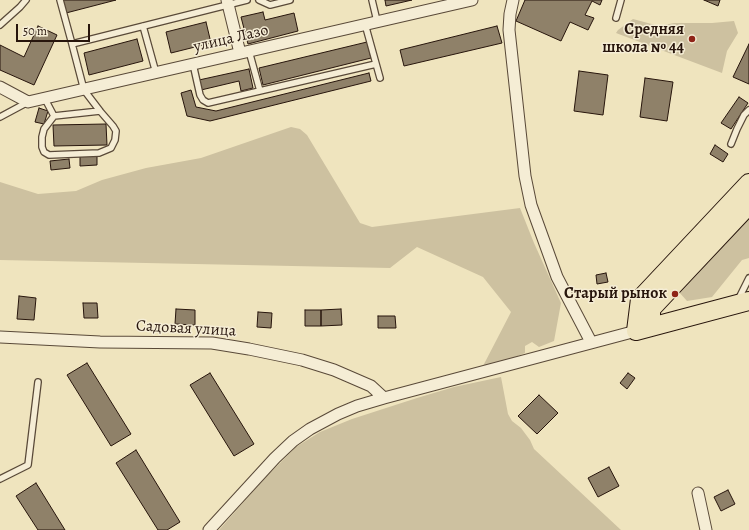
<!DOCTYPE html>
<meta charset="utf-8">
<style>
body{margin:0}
#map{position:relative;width:749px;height:530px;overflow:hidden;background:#efe4be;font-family:Alegreya,serif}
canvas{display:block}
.scale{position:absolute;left:16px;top:24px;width:74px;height:18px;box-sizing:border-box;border:2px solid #27150c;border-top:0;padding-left:5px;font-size:12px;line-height:14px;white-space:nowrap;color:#27150c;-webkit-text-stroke:3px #f5edd5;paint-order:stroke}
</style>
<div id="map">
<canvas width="749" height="530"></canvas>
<div class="scale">50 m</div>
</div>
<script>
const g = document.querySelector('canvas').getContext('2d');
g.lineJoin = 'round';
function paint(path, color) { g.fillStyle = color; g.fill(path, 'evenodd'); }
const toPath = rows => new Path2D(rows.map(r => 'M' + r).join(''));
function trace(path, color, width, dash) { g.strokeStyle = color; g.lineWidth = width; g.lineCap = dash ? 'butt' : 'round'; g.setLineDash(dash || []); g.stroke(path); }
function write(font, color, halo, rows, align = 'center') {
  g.font = font + ' Alegreya,serif'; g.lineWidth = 3; g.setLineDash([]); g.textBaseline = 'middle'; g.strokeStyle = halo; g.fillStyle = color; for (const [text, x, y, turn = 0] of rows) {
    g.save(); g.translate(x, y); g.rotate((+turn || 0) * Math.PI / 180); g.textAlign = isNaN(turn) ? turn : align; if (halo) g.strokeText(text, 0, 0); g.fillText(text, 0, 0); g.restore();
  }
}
paint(toPath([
 [633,19,659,26,674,23,712,23,734,21,738,33,727,51,722,73,616,33,618,30],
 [291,127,300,129,307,135,360,223,372,227,520,208,534,243,561,303,554,341,539,347,532,342,525,346,525,353,503,362,483,366,511,312,483,277,417,247,390,268,0,260,0,182,38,194,76,191,102,180,146,168,201,158],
 [749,214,749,258,742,260,712,297,687,301,679,292],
 [501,377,508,414,512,421,521,428,530,440,534,449,621,530,219,530,264,479,296,447,320,432,352,419,417,398,454,387]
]), '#cdc1a0');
const building = toPath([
 [63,0,116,0,66,13,63,0],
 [385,0,412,0,386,6,385,0],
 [525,0,602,0,600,5,592,1,585,15,594,18,588,30,570,22,561,41,516,21,525,0],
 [704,0,720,0,718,6,704,0],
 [263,12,265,20,294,13,298,31,248,44,241,17,263,12],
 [206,22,211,43,171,53,166,32,206,22],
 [38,26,57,35,34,85,0,70,0,45,24,57,38,26],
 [497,26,502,43,404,66,400,50,497,26],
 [137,39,143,61,89,75,84,53,137,39],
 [367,42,371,58,263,85,259,68,367,42],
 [749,44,749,84,733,77,749,44],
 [249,69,253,88,241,91,239,81,201,90,199,80,249,69],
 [579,71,608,75,603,115,574,111,579,71],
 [369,73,371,81,210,121,187,116,181,93,191,90,196,107,216,111,369,73],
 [645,78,673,82,667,121,640,117,645,78],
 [739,97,748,103,731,129,721,123,739,97],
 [39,108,48,111,44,124,35,122,39,108],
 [106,124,107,145,54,146,53,125,106,124],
 [715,145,728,154,723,162,710,154,715,145],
 [97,155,97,165,80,166,80,156,97,155],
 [69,159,70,168,51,170,50,161,69,159],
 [606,273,608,282,597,284,596,275,606,273],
 [19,296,36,298,34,320,17,319,19,296],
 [83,303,97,303,98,318,84,318,83,303],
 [176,309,195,310,195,325,175,324,176,309],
 [341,309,342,325,321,326,321,310,341,309],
 [305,310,321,310,321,326,305,326,305,310],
 [258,312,272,313,271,328,257,327,258,312],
 [378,316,395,316,396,328,378,328,378,316],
 [87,363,131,434,111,446,67,375,87,363],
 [210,373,254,444,234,456,190,385,210,373],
 [628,373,635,378,627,389,620,383,628,373],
 [539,395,558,413,537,434,518,416,539,395],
 [136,450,180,522,167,530,158,530,116,463,136,450],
 [609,467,619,486,598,497,588,478,609,467],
 [36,483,65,530,38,530,16,496,36,483],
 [728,490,735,504,721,511,714,497,728,490]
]);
paint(building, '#8f8169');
trace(building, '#27150c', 1);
const service = toPath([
 [60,0,72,44],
 [259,0,270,5,290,0],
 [372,0,377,21],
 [616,18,621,0],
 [365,24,380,78],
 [0,25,20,7,26,0],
 [143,26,156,73],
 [249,51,260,91],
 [193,64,200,95,203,100,208,103,376,64],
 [45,99,54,116,44,129,42,137,42,147,44,152,49,155,99,153,111,148,115,140,116,131,113,126,100,111,84,90,72,44,247,0],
 [54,116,100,111],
 [0,117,28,102],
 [731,144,737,129,744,115,749,110],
 [738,300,749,278],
 [0,479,28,465,38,382]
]);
const minor = toPath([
 [227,0,240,53],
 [513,0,510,14,509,30,525,176,531,205,557,277,591,342],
 [0,87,28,102,472,0],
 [0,337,100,342,212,343,249,349,302,360,334,370,371,386,384,398],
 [698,493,706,530],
 [209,530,275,458,293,441,310,429,338,414,357,406,384,398,636,331]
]);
const primary = toPath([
 [749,183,640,299,636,331,749,301],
 [651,327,651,309,749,205]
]);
trace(service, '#594938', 8);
trace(minor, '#594938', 13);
trace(primary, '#27150c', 20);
trace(service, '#f5edd5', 5.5);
trace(minor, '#f5edd5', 11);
trace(primary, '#efe4be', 18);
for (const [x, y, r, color] of [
 [692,39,4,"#8f2418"],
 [675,294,4,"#8f2418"]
]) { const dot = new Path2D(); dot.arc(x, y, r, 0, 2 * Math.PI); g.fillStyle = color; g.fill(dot); trace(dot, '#f5edd5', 1.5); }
write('bold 16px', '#27150c', '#f5edd5', [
 ["Средняя",684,30],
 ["школа № 44",684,48],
 ["Старый рынок",667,294]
], 'right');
write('16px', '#27150c', '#f5edd5', [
 ["улица Лазо",231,39,-13],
 ["Садовая улица",186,329,3]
]);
</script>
